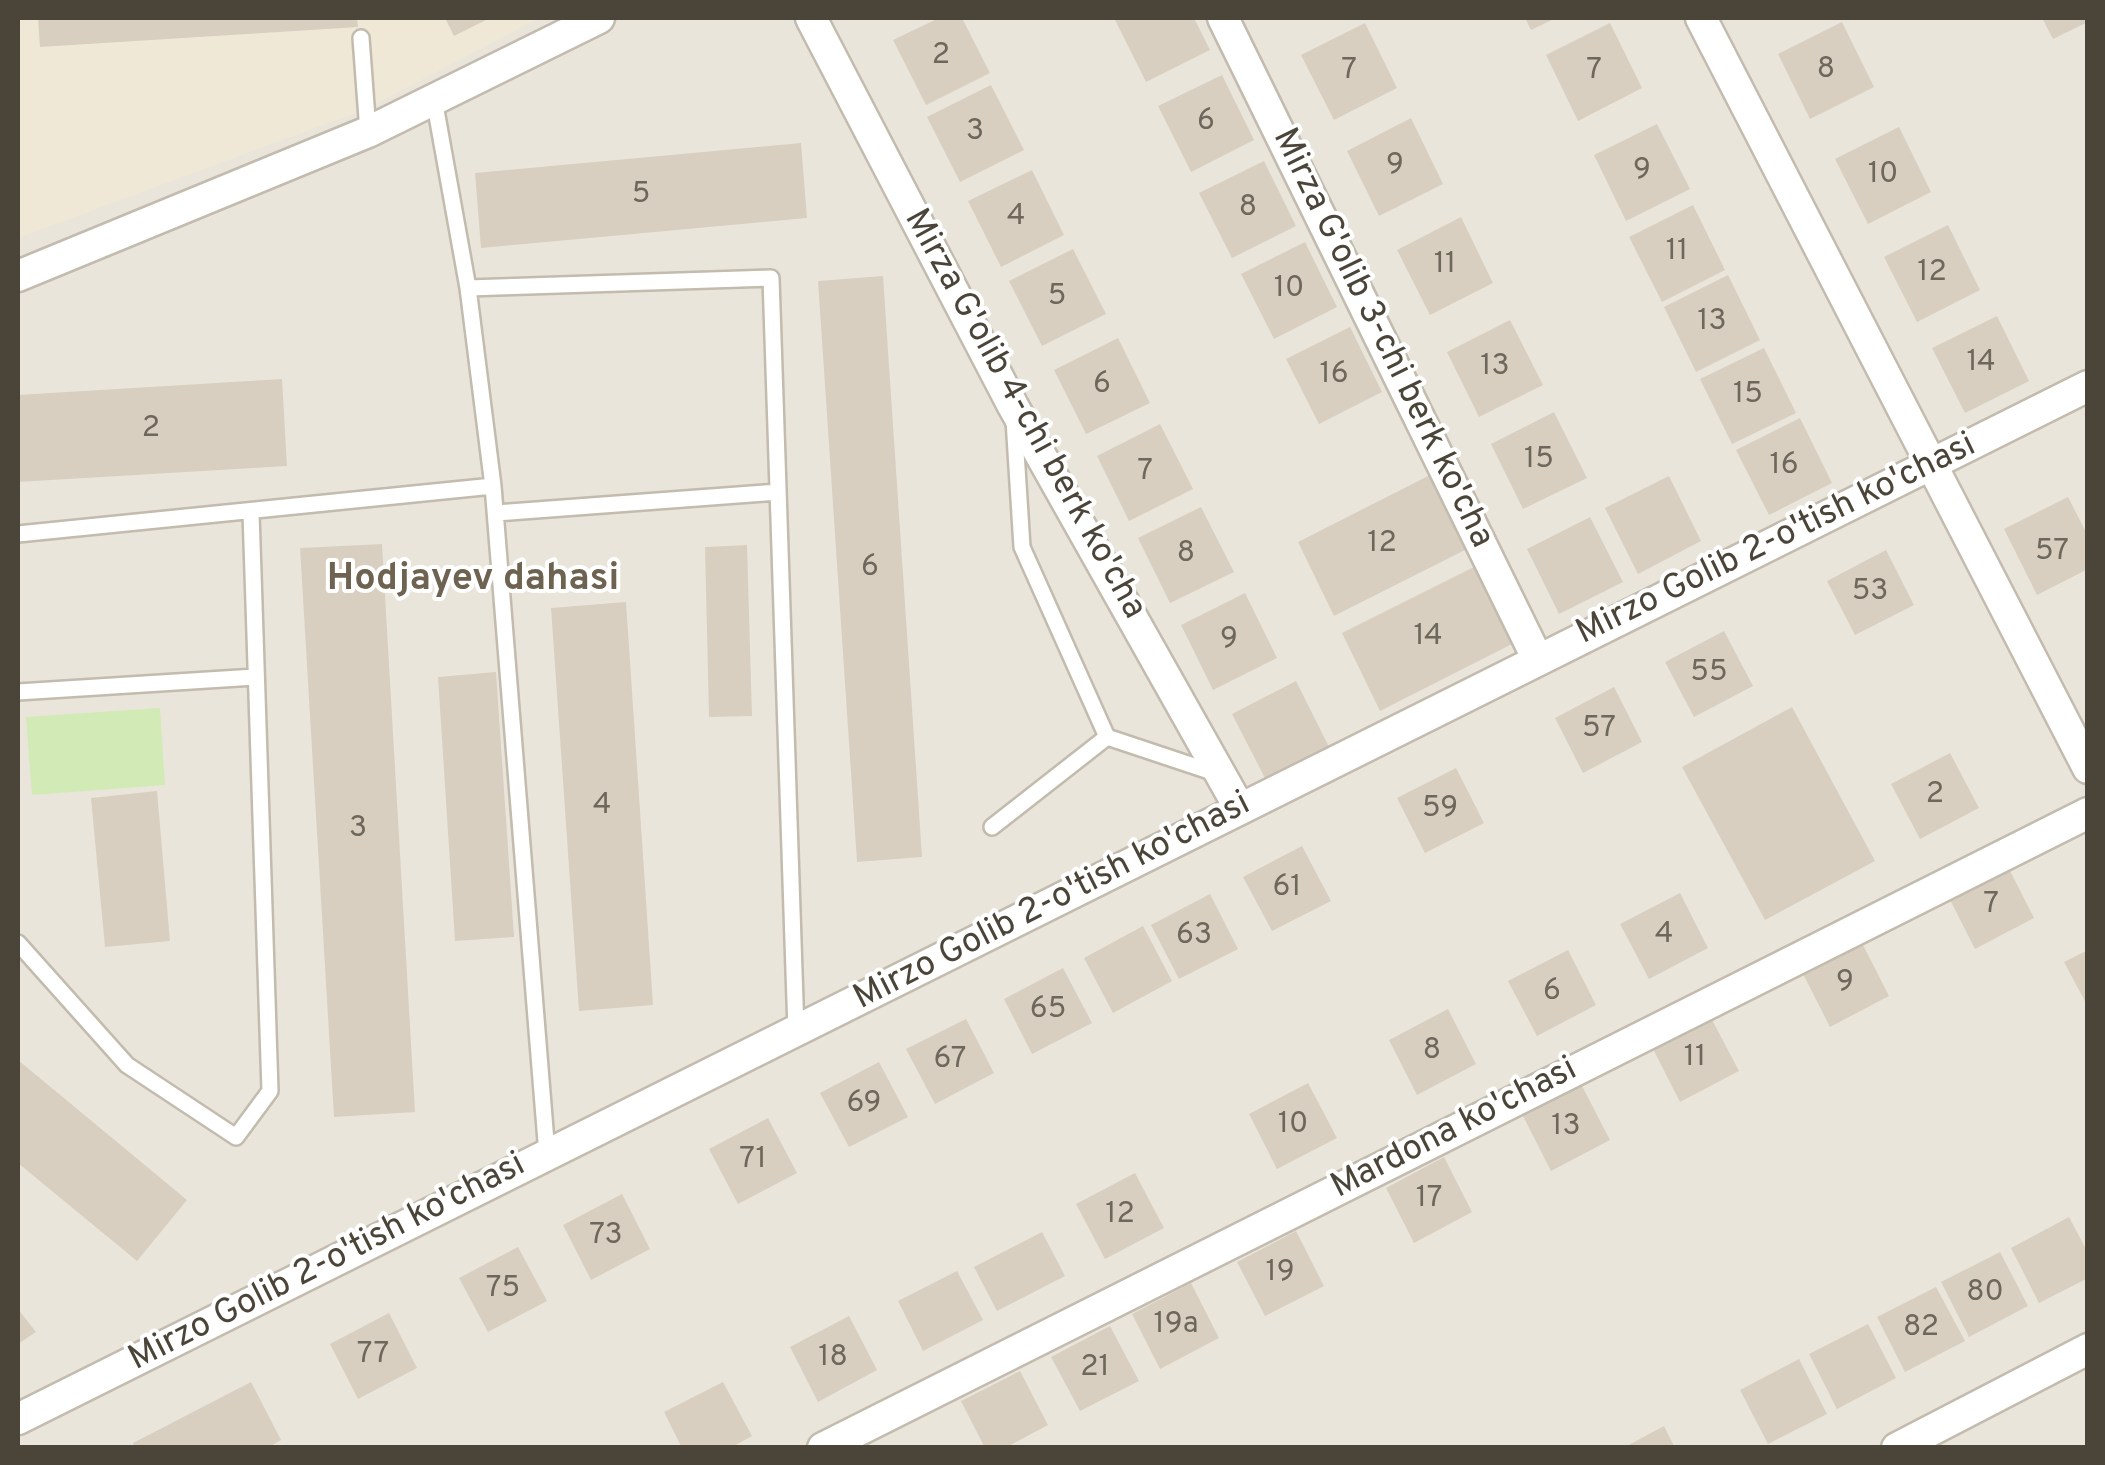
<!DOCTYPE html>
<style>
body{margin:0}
#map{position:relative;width:2105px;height:1465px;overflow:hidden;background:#f6f3ec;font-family:Overpass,sans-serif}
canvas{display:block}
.frame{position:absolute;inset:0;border:20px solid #4b4439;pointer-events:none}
</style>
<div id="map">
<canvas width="2105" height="1465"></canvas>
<div class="frame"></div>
</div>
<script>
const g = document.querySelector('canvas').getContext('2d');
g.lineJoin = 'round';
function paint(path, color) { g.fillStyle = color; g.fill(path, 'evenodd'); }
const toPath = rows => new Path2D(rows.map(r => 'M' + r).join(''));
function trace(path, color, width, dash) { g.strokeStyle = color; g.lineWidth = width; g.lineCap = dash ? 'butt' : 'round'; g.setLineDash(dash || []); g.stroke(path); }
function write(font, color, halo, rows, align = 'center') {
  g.font = font + ' Overpass,sans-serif'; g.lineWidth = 8; g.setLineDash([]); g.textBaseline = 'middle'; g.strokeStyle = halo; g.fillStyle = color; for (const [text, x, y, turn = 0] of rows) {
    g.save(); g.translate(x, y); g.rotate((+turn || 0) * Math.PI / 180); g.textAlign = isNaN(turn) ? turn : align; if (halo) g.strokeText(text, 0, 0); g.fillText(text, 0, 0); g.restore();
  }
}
paint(toPath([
 [18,18,2087,18,2087,1447,18,1447]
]), '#eae5da');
paint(toPath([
 [18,18,539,18,366,109,18,238]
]), '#efe8d6');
paint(toPath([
 [160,708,165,785,32,795,26,717]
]), '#d2eab5');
paint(toPath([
 [38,18,357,18,358,27,40,47],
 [445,18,490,18,454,36],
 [939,18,962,18,990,73,926,105,893,40],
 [1114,18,1194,18,1210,50,1146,82],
 [1525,18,1556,18,1531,30],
 [2042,18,2088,18,2088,22,2053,39],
 [1842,22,1874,87,1810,119,1778,54],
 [1365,23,1397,88,1334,120,1301,55],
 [1610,23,1642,88,1578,121,1546,55],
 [1222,75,1254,140,1191,172,1158,106],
 [991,85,1024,150,960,182,927,117],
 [1411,118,1443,184,1379,216,1347,151],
 [1657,124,1690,189,1626,221,1594,155],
 [1899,127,1931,192,1868,224,1835,159],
 [801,143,807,218,481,248,475,173],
 [1264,161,1296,226,1232,258,1199,193],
 [1032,170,1064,235,1001,267,968,201],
 [1693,205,1725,270,1662,302,1629,237],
 [1461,217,1493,283,1430,315,1397,250],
 [1948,225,1980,290,1917,322,1884,257],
 [1305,242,1337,307,1274,339,1241,274],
 [1073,249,1106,314,1042,346,1009,281],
 [1728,275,1760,340,1696,372,1664,307],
 [883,276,922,857,857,862,818,281],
 [1997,316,2029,381,1965,413,1932,348],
 [1510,320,1543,385,1479,417,1447,352],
 [1350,327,1382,392,1319,424,1286,359],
 [1118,338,1150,403,1086,434,1054,370],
 [1764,348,1796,413,1732,444,1700,379],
 [282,379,287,466,18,482,18,395],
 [1554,412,1587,478,1523,509,1491,444],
 [1800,418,1832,483,1769,515,1736,450],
 [1160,424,1193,489,1129,521,1097,456],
 [1430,475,1467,549,1334,616,1298,542],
 [1669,476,1701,541,1638,574,1605,508],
 [2068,497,2088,536,2088,569,2037,595,2004,529],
 [1201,507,1234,572,1170,603,1138,538],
 [1590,517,1623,582,1559,614,1527,549],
 [382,544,415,1112,334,1117,300,548],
 [747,545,752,716,709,717,705,547],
 [1886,550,1914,605,1855,635,1827,581],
 [1476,566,1514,643,1380,711,1342,633],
 [1245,593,1277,658,1213,690,1181,625],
 [626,602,653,1005,579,1011,551,608],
 [1724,631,1753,686,1694,717,1665,662],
 [496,672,514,937,455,941,438,677],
 [1296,681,1329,747,1265,778,1232,714],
 [1614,687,1642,742,1583,773,1555,718],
 [1792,707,1875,861,1765,920,1682,767],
 [1950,753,1979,808,1920,839,1891,784],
 [1456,768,1484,823,1425,853,1397,798],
 [157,791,170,941,105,947,91,798],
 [1302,846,1331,901,1272,931,1243,877],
 [2006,863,2034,918,1975,949,1947,894],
 [1680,893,1708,948,1649,979,1620,924],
 [1210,894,1238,949,1179,979,1151,925],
 [1143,926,1172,981,1113,1013,1084,958],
 [1861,941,1889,996,1830,1027,1802,972],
 [1568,950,1596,1005,1537,1036,1508,981],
 [2088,950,2088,1007,2064,962],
 [1063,968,1092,1023,1032,1054,1004,999],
 [1448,1009,1476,1064,1417,1095,1389,1040],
 [1710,1016,1739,1071,1680,1102,1652,1047],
 [966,1019,994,1073,935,1104,906,1049],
 [18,1060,187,1200,137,1261,18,1163],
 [879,1062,908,1117,849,1147,820,1093],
 [1308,1083,1337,1138,1277,1169,1249,1114],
 [1582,1086,1610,1140,1551,1171,1523,1116],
 [768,1118,797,1173,738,1204,709,1149],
 [1444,1157,1472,1212,1414,1243,1386,1188],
 [1135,1173,1164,1228,1105,1259,1076,1204],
 [622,1194,650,1249,591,1280,563,1225],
 [2069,1217,2088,1253,2088,1278,2039,1303,2011,1248],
 [1296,1231,1324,1286,1265,1316,1237,1262],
 [1042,1232,1065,1276,997,1311,974,1267],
 [518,1247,547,1301,488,1332,459,1278],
 [2000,1252,2028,1306,1969,1337,1941,1282],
 [957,1271,983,1320,923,1351,898,1301],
 [1191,1283,1219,1338,1160,1369,1132,1314],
 [1936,1287,1965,1341,1905,1372,1877,1317],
 [18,1309,36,1332,18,1344],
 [389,1313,417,1368,358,1399,330,1344],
 [849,1316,877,1370,818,1402,790,1347],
 [1868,1324,1896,1378,1837,1409,1809,1354],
 [1110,1326,1139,1381,1080,1411,1051,1357],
 [1799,1359,1827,1414,1768,1444,1740,1390],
 [1020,1371,1048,1425,1005,1448,985,1448,961,1401],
 [251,1382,281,1440,267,1448,135,1448,133,1443],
 [723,1382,752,1436,730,1448,682,1448,664,1412],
 [1664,1426,1675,1448,1623,1448]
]), '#d8cfc1');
const lane = toPath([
 [361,38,368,132],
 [434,99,468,288,493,486,547,1154],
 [468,288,771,278,796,1031],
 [1014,420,1022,547,1107,737,1218,774],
 [496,513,778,492],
 [18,534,493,486],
 [18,692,255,677],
 [992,827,1107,737],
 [18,943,127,1065,236,1137,270,1091,251,513]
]);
const street = toPath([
 [811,18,1013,406,1240,809],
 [1223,18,1538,660],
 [1701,18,2088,768],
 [18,276,368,132,599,18],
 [18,1419,2088,386],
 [823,1448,2088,813],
 [1897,1448,2088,1349]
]);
trace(lane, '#c2bbae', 20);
trace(street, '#c2bbae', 35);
trace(lane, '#fff', 15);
trace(street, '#fff', 30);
write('30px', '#6e675b', null, [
 ["2",941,57],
 ["8",1826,71],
 ["7",1349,72],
 ["7",1594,72],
 ["6",1206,123],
 ["3",975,133],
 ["9",1395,167],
 ["9",1642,172],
 ["10",1883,176],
 ["5",641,196],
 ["8",1248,209],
 ["4",1016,218],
 ["11",1677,253],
 ["11",1445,266],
 ["12",1932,274],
 ["10",1289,290],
 ["5",1057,298],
 ["13",1712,323],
 ["14",1981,364],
 ["13",1495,368],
 ["16",1334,376],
 ["6",1102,386],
 ["15",1748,396],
 ["2",151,430],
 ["15",1539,461],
 ["16",1784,467],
 ["7",1145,473],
 ["12",1382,545],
 ["57",2052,553],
 ["8",1186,555],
 ["6",870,569],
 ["53",1870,593],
 ["14",1428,638],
 ["9",1229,641],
 ["55",1709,674],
 ["57",1599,730],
 ["2",1935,796],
 ["4",602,807],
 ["59",1440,810],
 ["3",358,830],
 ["61",1287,889],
 ["7",1991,906],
 ["4",1664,936],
 ["63",1194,937],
 ["9",1845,984],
 ["6",1552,993],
 ["65",1048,1011],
 ["8",1432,1052],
 ["11",1695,1059],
 ["67",950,1061],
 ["69",864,1105],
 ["10",1293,1126],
 ["13",1566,1128],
 ["71",753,1161],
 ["17",1429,1200],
 ["12",1120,1216],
 ["73",606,1237],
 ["19",1280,1274],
 ["75",503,1290],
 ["80",1985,1294],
 ["19a",1176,1326],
 ["82",1921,1329],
 ["77",373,1356],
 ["18",833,1359],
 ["21",1095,1369]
]);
write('35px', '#4b4439', '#fff', [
 ["Mirza G'olib 3-chi berk ko'cha",1381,339,64],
 ["Mirza G'olib 4-chi berk ko'cha",1023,415,61],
 ["Mirzo Golib 2-o'tish ko'chasi",1777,541,-26],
 ["Mirzo Golib 2-o'tish ko'chasi",1053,903,-27],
 ["Mardona ko'chasi",1455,1130,-27],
 ["Mirzo Golib 2-o'tish ko'chasi",328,1264,-27]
]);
write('bold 38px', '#6e6250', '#fff', [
 ["Hodjayev dahasi",473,581]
]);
</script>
